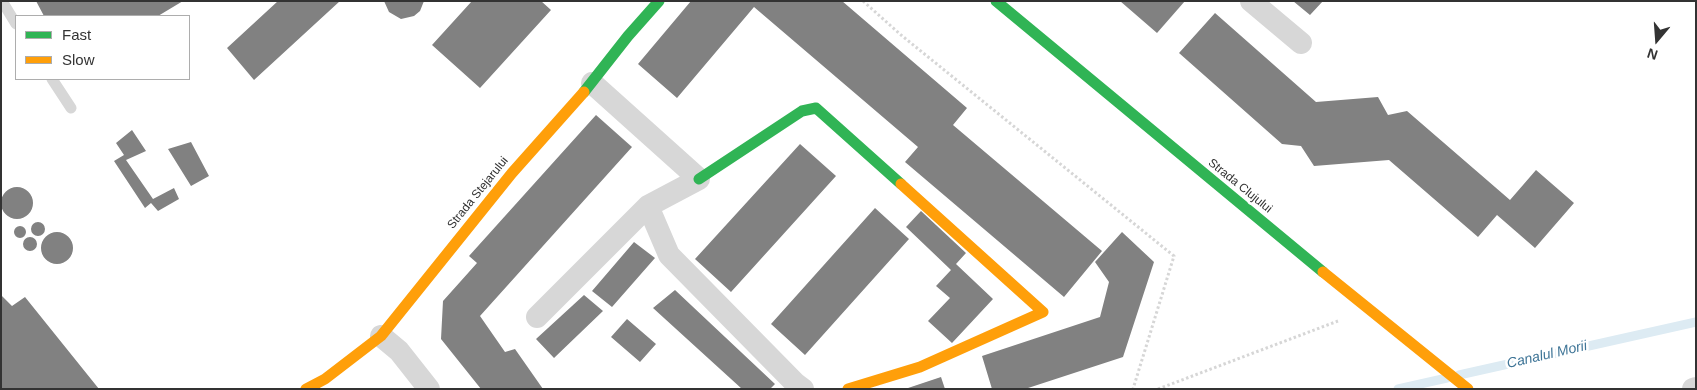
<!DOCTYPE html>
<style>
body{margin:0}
#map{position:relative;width:1697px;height:390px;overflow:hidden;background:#fff;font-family:Arial,sans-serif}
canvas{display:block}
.frame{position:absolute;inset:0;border:2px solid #333;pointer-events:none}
.legend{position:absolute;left:15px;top:15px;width:175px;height:65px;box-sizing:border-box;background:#fff;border:1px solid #adadad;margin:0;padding:6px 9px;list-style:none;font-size:15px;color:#333}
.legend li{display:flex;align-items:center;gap:10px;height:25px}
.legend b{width:25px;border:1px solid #adadad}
.north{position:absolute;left:1632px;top:15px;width:50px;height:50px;-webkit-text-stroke:4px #fff;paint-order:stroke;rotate:198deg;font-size:14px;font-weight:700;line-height:20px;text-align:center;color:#333}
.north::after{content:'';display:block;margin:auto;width:18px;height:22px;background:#333;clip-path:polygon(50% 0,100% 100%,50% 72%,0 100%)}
</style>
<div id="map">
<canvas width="1697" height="390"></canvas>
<div class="frame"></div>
<ul class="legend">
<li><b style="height:6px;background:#30b455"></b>Fast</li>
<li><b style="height:6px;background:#ff9f0a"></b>Slow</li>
</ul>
<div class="north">N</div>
</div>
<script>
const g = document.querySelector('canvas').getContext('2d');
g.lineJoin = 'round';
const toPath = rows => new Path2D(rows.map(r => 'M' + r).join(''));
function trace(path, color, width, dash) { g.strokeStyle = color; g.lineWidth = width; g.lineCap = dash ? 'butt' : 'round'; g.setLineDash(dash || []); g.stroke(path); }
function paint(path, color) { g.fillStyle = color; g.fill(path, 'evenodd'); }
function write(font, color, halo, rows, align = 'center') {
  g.font = font + ' Arial,sans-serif'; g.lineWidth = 5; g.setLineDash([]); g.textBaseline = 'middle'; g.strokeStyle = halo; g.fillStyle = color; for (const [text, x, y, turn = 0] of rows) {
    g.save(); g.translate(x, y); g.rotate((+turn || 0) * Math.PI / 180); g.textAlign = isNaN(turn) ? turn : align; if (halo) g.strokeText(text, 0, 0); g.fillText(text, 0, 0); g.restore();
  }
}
trace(toPath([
 [1459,375,1696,322],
 [1398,389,1447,378]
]), '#ddebf3', 9);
paint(toPath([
 [36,1,183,1,158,16,44,16],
 [278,1,340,1,254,80,227,48],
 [384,1,424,1,420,11,414,16,401,19,389,12],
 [472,1,541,1,551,10,480,88,432,45],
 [691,1,842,1,967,108,953,125,1102,251,1064,297,905,162,918,147,754,7,677,98,638,64],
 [1120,1,1185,1,1157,33],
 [1293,1,1323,1,1310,15],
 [1215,13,1316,102,1378,97,1388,115,1407,111,1510,200,1536,170,1574,203,1535,248,1497,215,1478,237,1389,160,1314,166,1301,146,1282,144,1179,53],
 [596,115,632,147,480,316,505,352,515,349,543,389,481,389,441,339,443,301,477,263,469,256],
 [132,130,146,151,126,160,153,199,174,188,179,199,158,211,151,203,145,208,114,161,124,155,116,143],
 [191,142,209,176,191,186,168,149],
 [800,144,836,176,731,292,695,259],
 '1 203a16 16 0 1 1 32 0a16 16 0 1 1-32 0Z',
 [875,208,909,239,805,355,771,324],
 [921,211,966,253,956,264,993,299,952,343,928,321,950,298,936,286,951,270,906,227],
 '31 229a7 7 0 1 1 14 0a7 7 0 1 1-14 0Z',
 '14 232a6 6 0 1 1 12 0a6 6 0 1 1-12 0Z',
 [1122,232,1154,262,1123,357,1025,389,992,389,982,356,1100,317,1109,282,1095,262],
 '41 248a16 16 0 1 1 32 0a16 16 0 1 1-32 0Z',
 '23 244a7 7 0 1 1 14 0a7 7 0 1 1-14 0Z',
 [634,242,655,258,612,307,592,291],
 [675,290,775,384,770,389,742,389,653,308],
 [1,295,12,306,25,297,99,389,1,389],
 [584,295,603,311,554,358,536,339],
 [627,319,656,344,640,362,611,337],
 [941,377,945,389,908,389,908,388]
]), '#818181');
trace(toPath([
 [863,1,901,35,1174,256,1133,389],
 [1158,389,1338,321]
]), '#d6d6d6', 3, [2.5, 2.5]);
trace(toPath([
 [2,1,16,24],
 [52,79,71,108]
]), '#d7d7d7', 11);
trace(toPath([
 [1251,1,1301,43],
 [592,83,699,179,648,206,669,255,795,383,803,389],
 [537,317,648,206],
 [381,336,399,351,429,389],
 [1693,389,1696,388]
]), '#d7d7d7', 22);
trace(toPath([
 [996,1,1323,272],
 [584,92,628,36,659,1],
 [699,179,802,111,816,108,901,184]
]), '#30b455', 11);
trace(toPath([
 [1323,272,1468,389],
 [306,389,325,379,381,336,512,173,584,92],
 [848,389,920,367,1043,312,901,184]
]), '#ff9f0a', 11);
write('12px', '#333', '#fff', [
 ["Strada Clujului",1240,186,39],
 ["Strada Stejarului",478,193,-51]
]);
write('italic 14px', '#3f7597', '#fff', [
 ["Canalul Morii",1547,355,-13]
]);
</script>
